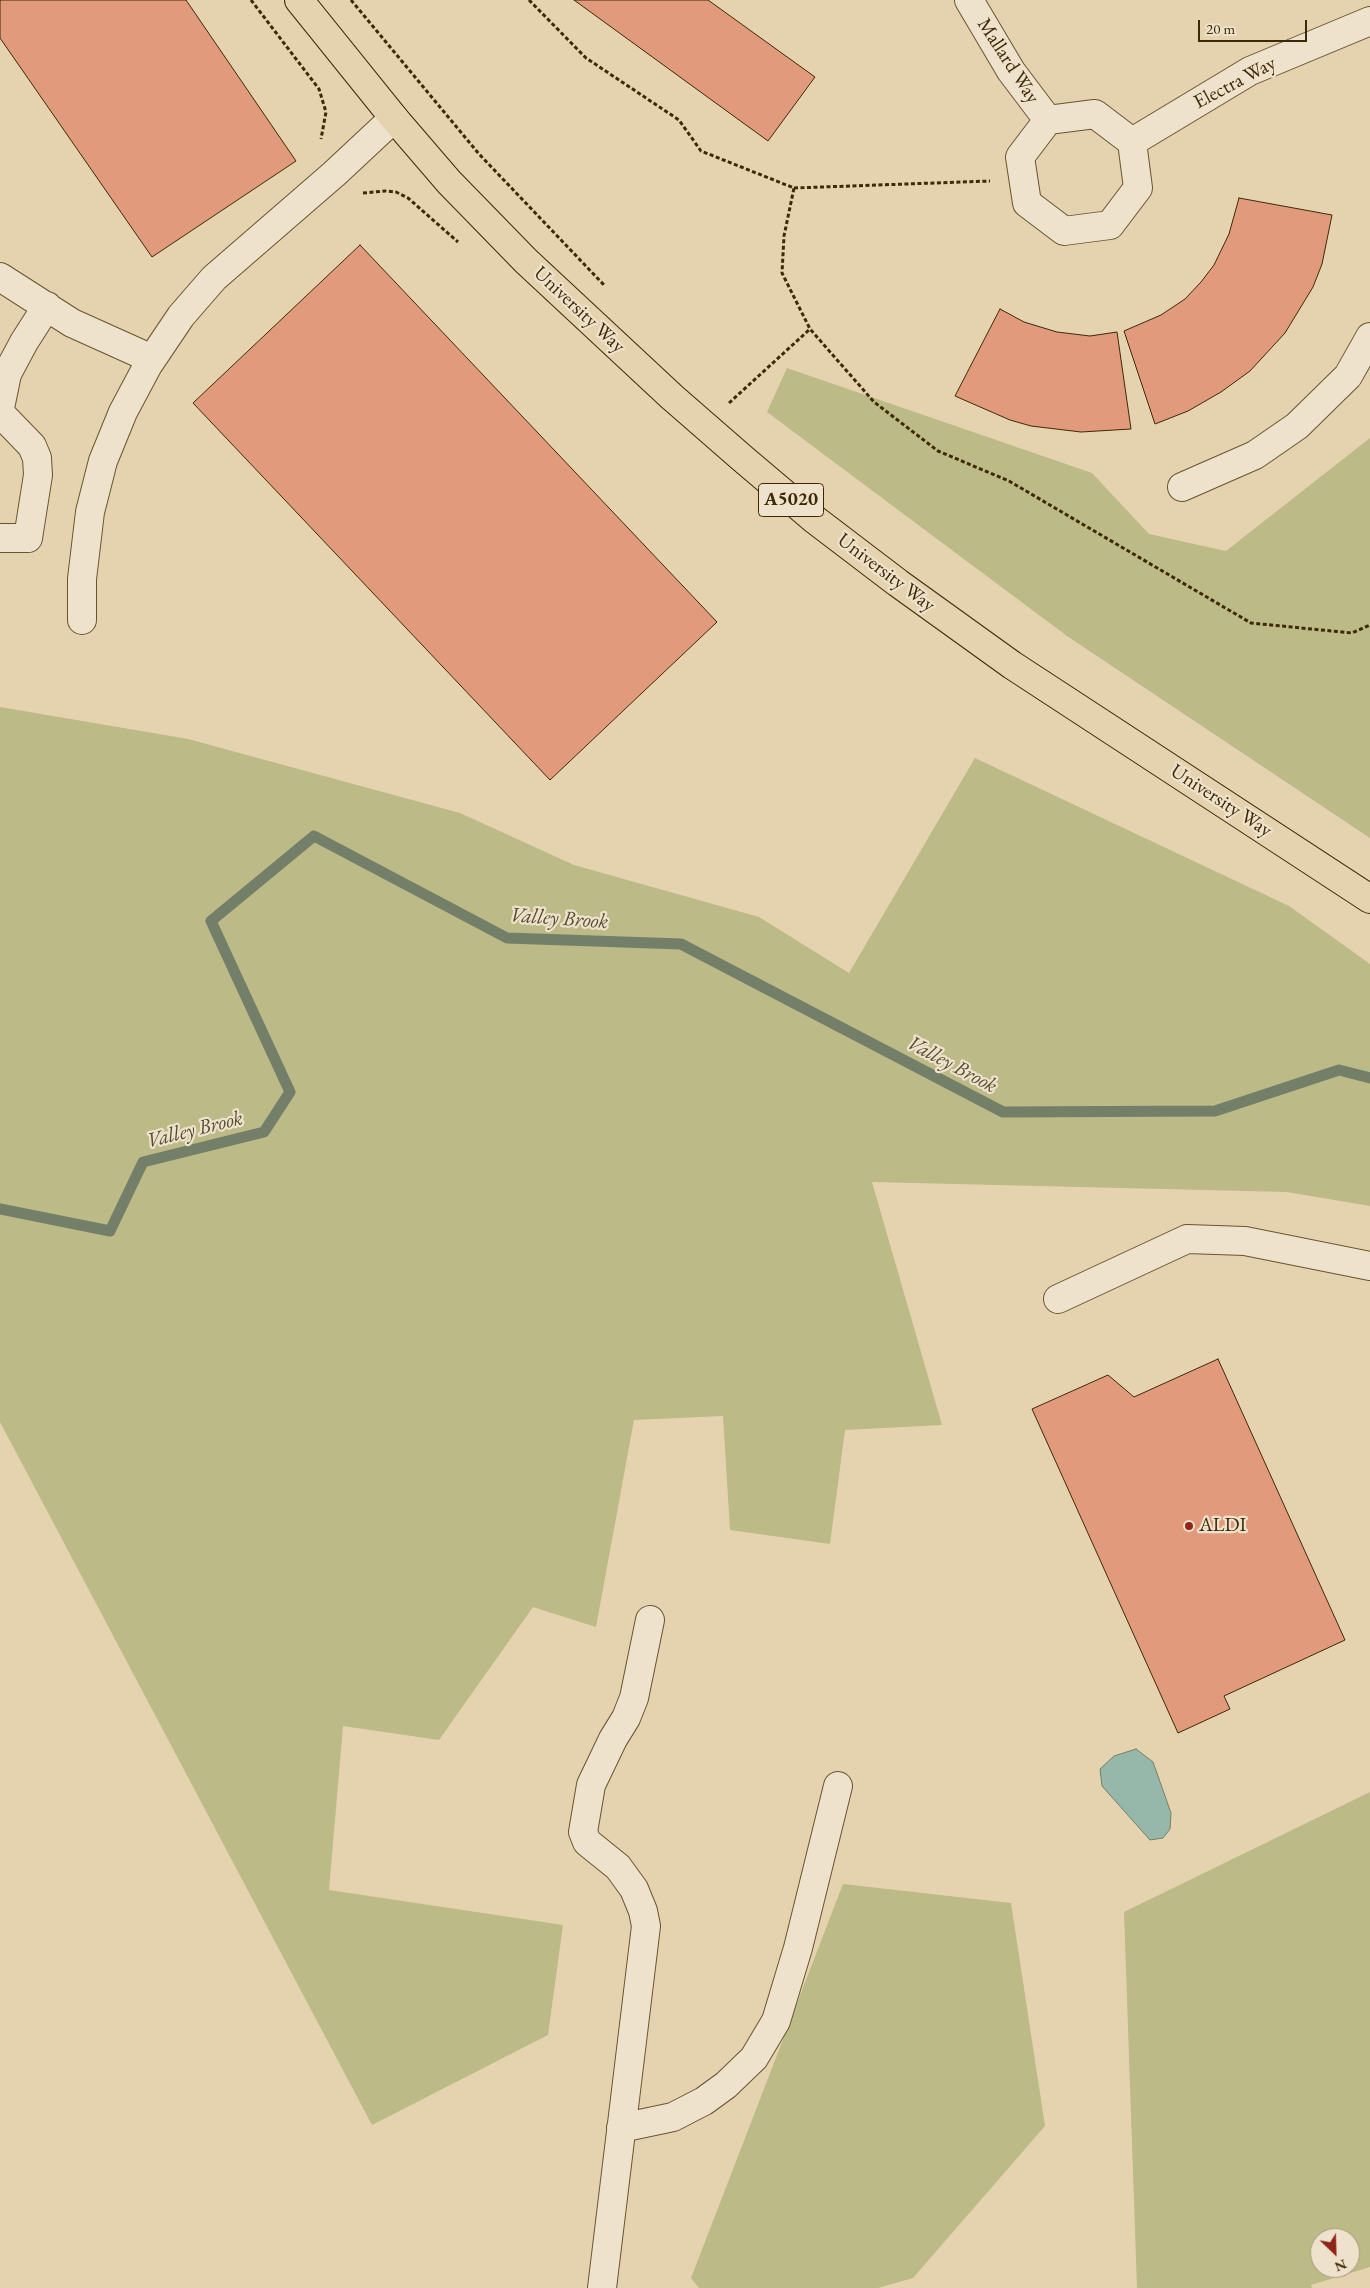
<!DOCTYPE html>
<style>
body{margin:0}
#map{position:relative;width:1370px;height:2288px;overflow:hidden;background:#e5d3b0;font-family:"EB Garamond",serif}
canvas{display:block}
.north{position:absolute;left:1310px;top:2228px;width:50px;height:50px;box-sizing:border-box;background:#eee2cc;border:1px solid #a8987d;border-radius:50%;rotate:156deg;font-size:14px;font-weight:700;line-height:20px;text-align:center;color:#3e2906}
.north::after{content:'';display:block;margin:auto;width:18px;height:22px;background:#8f2418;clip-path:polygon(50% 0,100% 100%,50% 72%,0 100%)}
.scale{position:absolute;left:1198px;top:20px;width:109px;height:22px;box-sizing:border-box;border:2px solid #3e2906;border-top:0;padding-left:6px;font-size:15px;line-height:18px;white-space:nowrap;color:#3e2906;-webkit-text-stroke:4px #eee2cc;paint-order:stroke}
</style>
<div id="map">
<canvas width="1370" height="2288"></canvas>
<div class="north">N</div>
<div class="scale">20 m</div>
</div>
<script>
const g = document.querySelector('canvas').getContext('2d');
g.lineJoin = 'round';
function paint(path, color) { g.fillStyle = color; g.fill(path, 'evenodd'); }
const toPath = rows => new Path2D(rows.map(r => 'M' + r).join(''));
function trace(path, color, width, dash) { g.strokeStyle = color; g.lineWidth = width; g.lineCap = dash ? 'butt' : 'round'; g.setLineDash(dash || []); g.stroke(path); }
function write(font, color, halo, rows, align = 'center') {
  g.font = font + ' "EB Garamond",serif'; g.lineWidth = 4.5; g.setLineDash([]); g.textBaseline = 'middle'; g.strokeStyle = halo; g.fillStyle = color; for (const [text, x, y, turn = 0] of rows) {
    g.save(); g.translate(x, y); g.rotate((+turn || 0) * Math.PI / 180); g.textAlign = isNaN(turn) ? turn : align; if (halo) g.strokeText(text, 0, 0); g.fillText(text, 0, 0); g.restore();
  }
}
paint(toPath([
 [787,368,1092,473,1149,534,1226,551,1370,438,1370,838,1067,636,767,412],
 [0,707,188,739,460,813,574,865,759,917,849,973,975,758,1289,906,1370,964,1370,1206,1287,1192,872,1182,942,1425,845,1430,830,1544,730,1530,723,1416,634,1420,596,1627,533,1607,439,1740,343,1726,329,1890,563,1925,548,2035,372,2125,0,1422],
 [1370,1792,1370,2267,1311,2285,1312,2288,1137,2288,1124,1912],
 [1320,2238,1350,2238,1350,2268,1320,2268],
 [843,1884,1011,1903,1045,2126,913,2278,878,2288,699,2288,691,2278]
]), '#bcba86');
const water = toPath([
 [1136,1749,1153,1762,1171,1813,1170,1829,1163,1838,1150,1840,1102,1786,1100,1769,1114,1756,1136,1749]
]);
paint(water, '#96b8aa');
trace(water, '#737f68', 1);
trace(toPath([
 [0,1209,110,1231,143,1162,264,1132,290,1092,211,921,314,836,507,938,681,944,1003,1112,1215,1111,1339,1070,1370,1078]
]), '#737f68', 11);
const building = toPath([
 [0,0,186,0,296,161,152,257,0,38,0,0],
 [574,0,708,0,815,77,768,141,574,0],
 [1239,198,1332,215,1322,264,1313,287,1285,333,1250,371,1221,392,1188,411,1155,424,1124,331,1161,315,1185,299,1201,282,1214,265,1229,234,1239,198],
 [360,245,717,622,550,780,193,403,360,245],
 [1000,309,1024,322,1057,332,1090,336,1117,332,1131,429,1081,432,1031,426,1010,420,955,396,1000,309],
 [1218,1359,1345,1640,1224,1696,1230,1709,1178,1733,1032,1409,1108,1375,1134,1397,1218,1359]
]);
paint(building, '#e29a7d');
trace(building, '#3e2906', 1);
const minor = toPath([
 [969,0,1011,71,1048,120],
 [1095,114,1132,142,1138,188,1110,225,1064,231,1027,203,1020,157,1048,120,1095,114],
 [1132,142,1250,71,1370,21],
 [0,277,72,323,152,359],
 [0,408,7,374,24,342,47,306],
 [0,413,32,446,37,458,38,475,28,538,0,538],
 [1182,487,1255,455,1297,426,1348,376,1370,337],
 [82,620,82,579,90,512,103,461,123,412,148,365,181,316,214,278,334,174,394,118],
 [1058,1299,1187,1239,1245,1241,1370,1266],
 [621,2128,673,2117,704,2101,726,2085,754,2058,776,2021,798,1948,838,1786],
 [602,2288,646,1926,643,1911,634,1889,618,1867,587,1842,583,1832,591,1785,613,1739,626,1718,634,1698,650,1620]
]);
const highway = toPath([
 [299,0,394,118,449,182,526,261,672,397,742,458,814,519,898,583,1012,665,1370,899]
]);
trace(minor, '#685430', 30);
trace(highway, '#3e2906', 30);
trace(toPath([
 [251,0,319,89,326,112,321,139],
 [351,0,479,154,604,285],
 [529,0,586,58,679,120,701,151,794,188,784,236,782,273,810,329,874,402,938,451,1009,481,1251,623,1352,633,1370,625],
 [794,188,990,181],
 [363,193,385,191,396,192,408,198,458,242],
 [729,403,810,329]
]), '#3e2906', 3, [4, 2.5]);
trace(minor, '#eee2cc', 28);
trace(highway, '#e5d3b0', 28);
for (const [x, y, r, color] of [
 [1189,1526,5,"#8f2418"]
]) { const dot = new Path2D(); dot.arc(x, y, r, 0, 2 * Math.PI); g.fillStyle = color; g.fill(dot); trace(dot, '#eee2cc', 2); }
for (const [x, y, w] of [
 [791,500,65]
]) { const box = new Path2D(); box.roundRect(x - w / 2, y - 16.5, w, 33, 4); g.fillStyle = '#eee2cc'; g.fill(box); trace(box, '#3e2906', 1); }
write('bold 19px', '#3e2906', null, [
 ["A5020",791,500]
]);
write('20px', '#3e2906', '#eee2cc', [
 ["Mallard Way",1008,61,57],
 ["Electra Way",1235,83,-28],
 ["University Way",579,310,43],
 ["University Way",886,573,37],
 ["University Way",1221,801,33]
]);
write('20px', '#3e2906', '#eee2cc', [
 ["ALDI",1199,1526]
], 'left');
write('italic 21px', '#544d2f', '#eee2cc', [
 ["Valley Brook",559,919,4],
 ["Valley Brook",952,1065,28],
 ["Valley Brook",195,1130,-14]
]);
</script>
